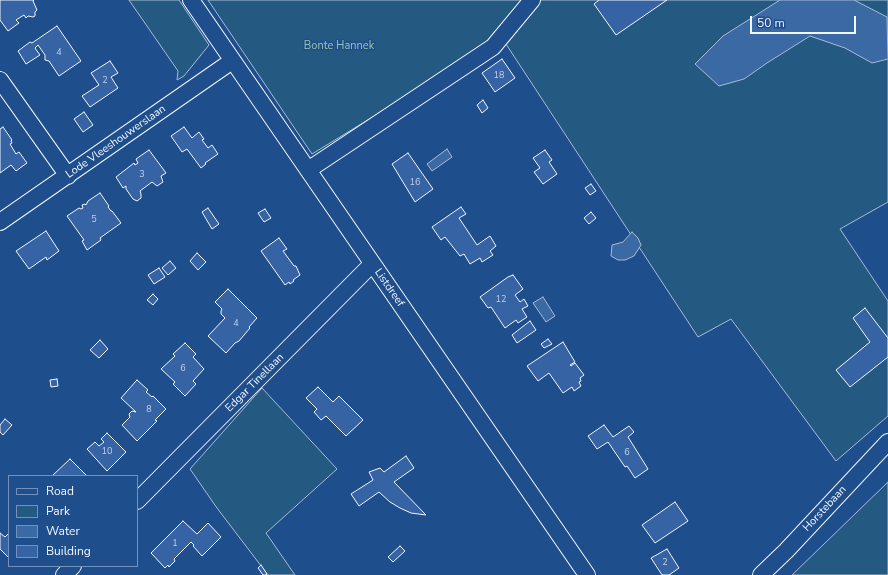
<!DOCTYPE html>
<style>
body{margin:0}
#map{position:relative;width:888px;height:575px;overflow:hidden;background:#1f4e8c;font-family:"Nunito Sans",sans-serif}
canvas{display:block}
.legend{position:absolute;left:8px;top:475px;width:130px;height:92px;box-sizing:border-box;background:#1f4e8c;border:1px solid #7391ba;margin:0;padding:5px 7px;list-style:none;font-size:12px;color:#f2f6ff}
.legend li{display:flex;align-items:center;gap:8px;height:20px}
.legend b{width:20px;border:1px solid #7391ba}
.scale{position:absolute;left:750px;top:16px;width:106px;height:18px;box-sizing:border-box;border:2px solid #f2f6ff;border-top:0;padding-left:5px;font-size:12px;line-height:14px;white-space:nowrap;color:#f2f6ff;-webkit-text-stroke:3px #1f4e8c;paint-order:stroke}
</style>
<div id="map">
<canvas width="888" height="575"></canvas>
<ul class="legend">
<li><b style="height:5px;background:#1f4e8c"></b>Road</li>
<li><b style="height:11px;background:#245a82"></b>Park</li>
<li><b style="height:11px;background:#3b69a3"></b>Water</li>
<li><b style="height:11px;background:#3563a3"></b>Building</li>
</ul>
<div class="scale">50 m</div>
</div>
<script>
const g = document.querySelector('canvas').getContext('2d');
g.lineJoin = 'round';
function paint(path, color) { g.fillStyle = color; g.fill(path, 'evenodd'); }
const toPath = rows => new Path2D(rows.map(r => 'M' + r).join(''));
function trace(path, color, width, dash) { g.strokeStyle = color; g.lineWidth = width; g.lineCap = dash ? 'butt' : 'round'; g.setLineDash(dash || []); g.stroke(path); }
function write(font, color, halo, rows, align = 'center') {
  g.font = font + ' "Nunito Sans",sans-serif'; g.lineWidth = 3; g.setLineDash([]); g.textBaseline = 'middle'; g.strokeStyle = halo; g.fillStyle = color; for (const [text, x, y, turn = 0] of rows) {
    g.save(); g.translate(x, y); g.rotate((+turn || 0) * Math.PI / 180); g.textAlign = isNaN(turn) ? turn : align; if (halo) g.strokeText(text, 0, 0); g.fillText(text, 0, 0); g.restore();
  }
}
const green = toPath([
 [129,0,179,0,209,45,184,76,177,80,178,71,129,0],
 [208,0,888,0,888,202,840,229,888,301,888,416,836,461,731,319,698,337,502,38,312,154,208,0],
 [262,388,337,469,266,533,295,575,268,575,217,508,190,469,262,388],
 [888,482,888,575,792,575,888,482]
]);
paint(green, '#245a82');
trace(green, '#a8bbd7', 1);
const water = toPath([
 [780,0,854,0,887,17,888,59,872,63,845,48,810,36,767,63,744,79,719,86,695,64,723,36,780,0],
 [447,149,452,157,432,171,427,164,447,149],
 [632,232,638,238,641,245,634,256,625,260,618,260,611,256,612,245,623,242,632,232],
 [543,297,555,316,546,322,533,303,543,297]
]);
paint(water, '#3b69a3');
trace(water, '#a8bbd7', 1);
const building = toPath([
 [0,0,34,0,33,1,37,10,35,12,35,16,33,17,28,16,26,18,24,15,16,20,19,23,8,31,0,20,0,0],
 [599,0,667,0,616,35,594,4,599,0],
 [57,26,81,61,59,76,49,61,45,60,45,55,38,45,35,48,40,55,26,64,18,51,30,42,32,43,57,26],
 [502,59,515,78,495,92,482,73,502,59],
 [110,61,118,73,111,77,118,88,90,107,82,96,99,85,91,73,110,61],
 [483,100,488,108,482,113,477,105,483,100],
 [84,112,93,125,83,132,74,119,84,112],
 [3,127,12,140,11,141,12,143,10,144,16,154,19,152,27,163,16,171,11,165,0,173,0,129,3,127],
 [184,127,192,138,199,132,204,139,202,140,208,148,212,145,218,154,205,163,206,164,201,168,187,149,182,152,171,136,184,127],
 [149,150,166,173,161,176,163,182,157,186,152,182,140,191,141,194,141,198,137,201,133,199,126,189,126,186,123,188,116,177,134,163,135,165,138,163,136,159,149,150],
 [545,150,552,160,549,162,557,174,543,184,534,172,540,168,533,158,545,150],
 [408,153,433,189,415,202,392,164,408,153],
 [591,184,596,191,590,195,585,188,591,184],
 [100,193,109,206,108,207,111,211,112,211,121,223,100,238,101,240,87,250,82,241,84,240,67,216,79,208,81,209,83,208,82,205,85,204,86,205,88,201,100,193],
 [461,207,466,214,459,218,477,245,490,236,496,246,490,251,493,255,482,262,480,258,470,264,464,254,460,256,445,237,441,240,432,227,461,207],
 [208,208,219,224,212,229,202,212,208,208],
 [265,209,271,218,264,222,258,213,265,209],
 [591,212,596,218,589,224,584,218,591,212],
 [46,231,59,251,47,260,46,257,29,269,16,251,46,231],
 [279,238,287,249,283,251,294,266,296,266,300,275,293,280,294,281,290,284,289,282,285,285,261,251,279,238],
 [197,253,206,262,198,270,190,261,197,253],
 [170,261,176,268,168,275,162,268,170,261],
 [159,268,165,277,154,284,148,275,159,268],
 [513,275,523,289,515,295,520,302,524,299,528,306,522,309,527,317,518,323,516,320,505,328,491,307,488,308,480,297,508,277,513,275],
 [228,289,257,318,249,327,250,328,239,341,235,343,226,353,208,336,225,318,221,314,221,311,222,309,215,302,228,289],
 [153,294,158,299,153,305,147,300,153,294],
 [865,308,888,338,888,357,850,387,836,370,870,342,853,318,865,308],
 [530,321,536,330,517,343,512,335,530,321],
 [548,339,552,344,544,348,541,344,548,339],
 [100,340,108,349,99,358,90,350,100,340],
 [563,342,575,362,570,365,571,366,575,363,584,375,580,378,581,381,579,382,581,386,574,391,572,387,563,393,549,373,538,381,527,366,563,342],
 [185,343,196,354,193,357,204,369,193,381,196,384,185,396,173,384,175,382,161,369,175,356,173,354,185,343],
 [57,379,58,386,51,387,50,380,57,379],
 [137,380,148,390,146,392,152,397,153,396,166,409,155,420,157,421,137,441,122,425,130,417,129,414,132,411,136,412,121,398,137,380],
 [318,387,333,402,339,396,363,420,346,436,326,416,321,420,314,412,317,409,306,398,318,387],
 [5,419,12,425,3,435,0,432,0,425,5,419],
 [604,425,613,437,629,426,634,432,628,437,648,469,635,478,627,466,625,467,608,442,597,449,588,436,604,425],
 [107,433,126,452,107,471,87,449,95,442,99,446,104,442,101,439,107,433],
 [406,456,414,468,394,482,426,515,411,513,400,508,390,502,379,492,359,506,351,494,373,480,369,472,380,468,384,472,406,456],
 [70,459,87,476,52,476,70,459],
 [675,502,688,521,655,543,642,525,675,502],
 [183,521,197,534,208,523,221,537,202,556,193,546,194,545,191,542,174,559,175,561,169,567,168,565,165,568,151,553,183,521],
 [0,533,5,537,9,533,9,558,0,549,0,533],
 [400,546,405,551,393,562,388,557,400,546],
 [667,549,679,568,669,575,662,575,651,558,667,549],
 [261,565,267,574,266,575,263,575,258,568,261,565]
]);
paint(building, '#3563a3');
trace(building, '#f2f6ff', 1);
const minor = toPath([
 [191,0,587,575],
 [0,80,68,176],
 [308,170,493,47,532,0],
 [0,222,232,61],
 [137,501,372,264],
 [64,575,73,566],
 [761,575,786,551,888,442]
]);
trace(minor, '#f2f6ff', 18);
trace(minor, '#1f4e8c', 16);
write('9px', '#c3d1e8', null, [
 ["4",59,53],
 ["18",499,76],
 ["2",105,81],
 ["3",142,175],
 ["16",415,183],
 ["5",94,220],
 ["12",501,300],
 ["4",236,324],
 ["6",183,369],
 ["8",149,410],
 ["10",107,452],
 ["6",627,453],
 ["1",175,544],
 ["2",665,563]
]);
write('11px', '#97c8a6', '#1f4e8c', [
 ["Bonte Hannek",339,46]
]);
write('11px', '#f2f6ff', '#1f4e8c', [
 ["Lode Vleeshouwerslaan",116,142,-35],
 ["Listdreef",389,288,55],
 ["Edgar Tinellaan",255,383,-45],
 ["Horstebaan",825,509,-47]
]);
</script>
